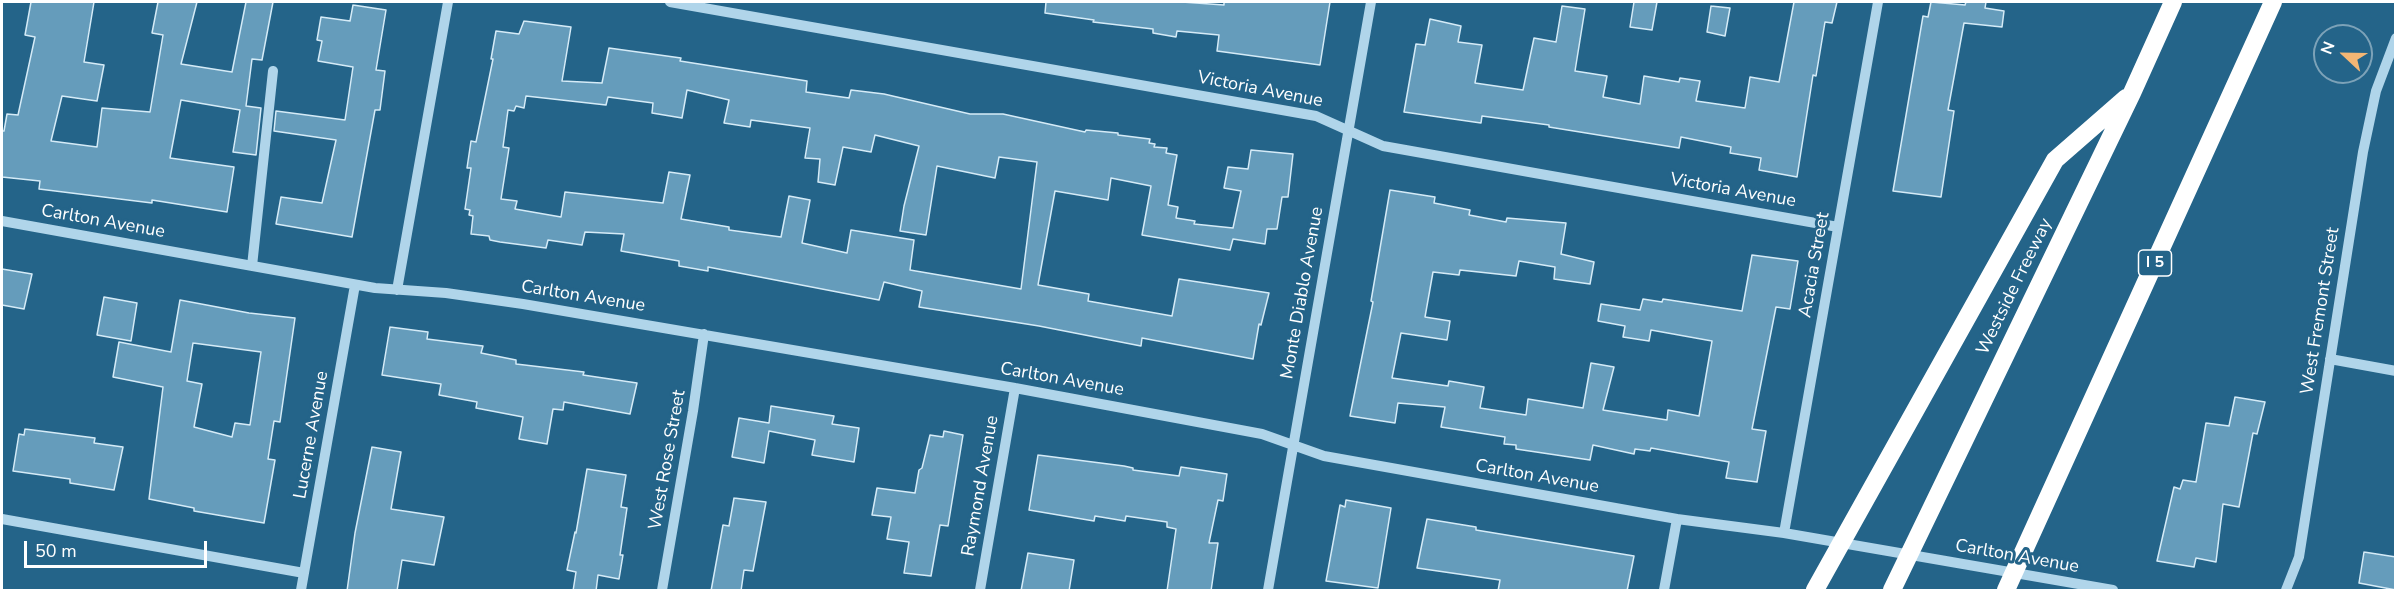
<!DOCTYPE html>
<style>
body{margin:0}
#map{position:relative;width:2397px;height:592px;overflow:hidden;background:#246489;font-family:"Nunito Sans",sans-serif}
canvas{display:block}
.frame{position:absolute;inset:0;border:3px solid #fff;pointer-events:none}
.north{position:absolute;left:2313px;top:24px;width:60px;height:60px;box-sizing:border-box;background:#246489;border:2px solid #7ca2b8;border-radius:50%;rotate:292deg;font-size:16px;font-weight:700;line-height:24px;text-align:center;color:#fff}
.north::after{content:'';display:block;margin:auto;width:21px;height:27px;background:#f4b674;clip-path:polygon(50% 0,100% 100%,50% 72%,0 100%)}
.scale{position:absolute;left:24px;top:541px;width:183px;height:27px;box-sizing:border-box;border:3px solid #fff;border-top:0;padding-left:8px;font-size:18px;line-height:21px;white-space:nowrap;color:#fff;-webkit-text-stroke:4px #246489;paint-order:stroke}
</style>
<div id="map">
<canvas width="2397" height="592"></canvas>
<div class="frame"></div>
<div class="north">N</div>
<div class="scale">50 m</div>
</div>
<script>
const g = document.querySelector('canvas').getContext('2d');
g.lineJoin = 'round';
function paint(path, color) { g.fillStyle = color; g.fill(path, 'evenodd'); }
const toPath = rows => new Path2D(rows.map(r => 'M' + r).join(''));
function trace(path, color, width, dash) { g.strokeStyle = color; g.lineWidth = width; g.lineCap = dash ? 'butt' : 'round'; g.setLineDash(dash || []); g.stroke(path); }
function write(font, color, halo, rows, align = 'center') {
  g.font = font + ' "Nunito Sans",sans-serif'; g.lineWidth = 6; g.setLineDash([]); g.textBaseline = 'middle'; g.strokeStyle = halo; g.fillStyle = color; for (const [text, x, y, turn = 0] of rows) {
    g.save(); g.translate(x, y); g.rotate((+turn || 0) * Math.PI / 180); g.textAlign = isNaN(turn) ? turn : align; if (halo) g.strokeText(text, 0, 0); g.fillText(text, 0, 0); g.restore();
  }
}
const building = toPath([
 [31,2,94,2,84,62,104,65,97,101,62,96,51,141,97,147,102,108,150,112,163,35,152,33,158,2,197,2,181,64,232,72,246,2,273,2,262,60,252,59,246,106,261,108,256,155,233,152,240,110,181,100,170,158,234,167,227,212,152,200,152,203,39,189,40,181,2,177,2,131,4,131,7,114,18,115,35,37,25,35,31,2],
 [1046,2,1182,2,1224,5,1224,2,1330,2,1320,65,1217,51,1219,35,1177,31,1176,37,1153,33,1153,29,1093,22,1094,20,1045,13,1046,2],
 [1634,2,1657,2,1652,30,1630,27,1634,2],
 [1794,2,1837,2,1832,23,1825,22,1816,76,1813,75,1797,177,1759,170,1761,158,1730,153,1731,147,1681,137,1679,148,1549,127,1549,125,1482,116,1481,123,1404,112,1416,44,1425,45,1430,19,1461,26,1458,42,1482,45,1475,83,1523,90,1534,38,1556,42,1562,6,1585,9,1575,71,1607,76,1603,97,1640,104,1644,76,1679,82,1680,78,1700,81,1696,101,1745,108,1750,77,1779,82,1794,2],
 [1931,2,1965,5,1966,2,1986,2,1985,8,2004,11,2002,27,1964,23,1948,110,1954,111,1941,197,1893,191,1923,16,1928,17,1931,2],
 [353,5,386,10,376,70,385,71,380,110,375,110,352,237,276,224,281,197,322,203,336,140,274,131,276,111,345,120,353,67,318,61,322,41,317,40,321,17,350,21,353,5],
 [1711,6,1730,8,1725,36,1707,32,1711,6],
 [524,21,571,27,562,81,602,83,609,48,681,58,680,61,807,81,806,92,849,98,851,90,884,94,970,114,1003,114,1085,132,1086,130,1118,133,1118,135,1150,139,1149,143,1155,144,1154,147,1167,148,1166,153,1177,155,1168,205,1178,207,1176,218,1195,221,1194,224,1233,228,1241,191,1224,188,1228,167,1248,169,1251,150,1293,154,1288,197,1282,197,1277,229,1267,229,1265,244,1233,239,1230,250,1142,235,1151,186,1111,178,1108,200,1055,191,1038,285,1089,294,1088,301,1172,316,1179,279,1269,293,1261,325,1259,324,1253,359,1142,338,1141,346,1039,326,919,307,922,291,884,282,879,300,708,267,708,271,679,266,679,261,621,251,624,234,585,232,582,245,548,240,546,248,500,242,490,240,489,236,471,234,473,216,469,215,470,210,465,209,471,168,467,168,471,141,476,142,493,59,491,59,496,31,519,34,524,21],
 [687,90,729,100,724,123,750,127,751,120,810,128,805,158,820,159,818,182,835,185,843,147,871,152,875,135,919,146,904,206,900,231,926,235,937,166,995,178,999,157,1037,162,1021,289,910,270,914,240,851,230,847,253,802,243,810,200,789,196,781,237,729,230,729,227,681,219,690,175,669,172,663,203,565,192,561,217,515,209,517,201,501,199,509,148,503,147,508,110,514,111,516,106,524,108,526,96,606,105,608,97,653,103,652,113,682,118,687,90],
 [1390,190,1435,197,1434,203,1470,210,1469,215,1506,222,1507,218,1566,223,1561,254,1594,262,1590,284,1554,279,1555,267,1519,261,1516,276,1460,270,1459,275,1433,272,1425,317,1450,321,1447,340,1401,333,1392,378,1448,386,1449,381,1484,387,1480,408,1526,415,1528,399,1583,408,1591,363,1614,367,1603,410,1667,420,1668,410,1699,416,1712,341,1651,330,1649,341,1623,337,1625,326,1598,321,1601,304,1640,310,1643,299,1662,302,1663,299,1742,311,1752,255,1798,261,1790,309,1776,307,1752,429,1766,431,1757,482,1726,478,1729,462,1651,448,1650,451,1635,449,1634,454,1593,445,1590,460,1516,449,1516,445,1504,444,1505,437,1441,427,1445,407,1398,403,1395,423,1350,416,1373,302,1371,301,1390,190],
 [2,269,32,274,24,309,2,305,2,269],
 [104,297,137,303,131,341,97,335,104,297],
 [180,300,249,313,295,318,280,422,274,421,268,459,275,460,264,523,194,511,194,508,149,499,163,387,113,377,119,342,171,352,180,300],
 [193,343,261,352,250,425,235,423,232,437,194,427,202,384,187,381,193,343],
 [390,327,428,332,427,339,483,346,481,353,516,360,516,364,584,372,583,375,637,383,630,414,564,402,563,410,553,409,547,444,519,439,523,417,476,408,477,402,439,395,441,384,382,375,390,327],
 [2235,397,2265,402,2257,434,2253,433,2239,507,2223,504,2216,562,2196,558,2194,567,2157,561,2174,487,2180,489,2183,480,2196,482,2206,423,2229,426,2235,397],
 [771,406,834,416,832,424,859,428,854,462,812,455,815,440,769,431,764,463,732,457,739,418,769,423,771,406],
 [25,429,95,438,94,443,123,447,114,490,70,483,70,479,13,471,19,434,24,435,25,429],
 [944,431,963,435,948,526,940,525,931,576,904,573,909,542,887,539,891,517,872,515,877,488,915,493,919,470,922,468,930,435,943,437,944,431],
 [372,447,401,452,391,509,444,517,434,565,402,560,397,591,347,591,355,533,372,447],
 [1038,455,1124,466,1133,468,1133,470,1179,476,1181,467,1227,474,1223,501,1218,500,1209,543,1218,543,1211,591,1167,591,1176,529,1167,527,1167,522,1126,516,1125,521,1095,516,1094,521,1029,510,1038,455],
 [587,469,626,475,621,507,627,508,620,555,623,555,619,579,598,575,596,591,573,591,576,572,567,570,575,532,576,533,587,469],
 [734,498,766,502,753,571,744,570,741,591,711,591,723,525,729,526,734,498],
 [1346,500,1391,508,1378,588,1326,581,1340,505,1345,507,1346,500],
 [1427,519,1476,527,1476,530,1634,556,1627,591,1498,591,1500,580,1417,568,1427,519],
 [2364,552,2396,557,2396,590,2359,583,2364,552],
 [1028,553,1074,560,1069,591,1021,591,1028,553]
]);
paint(building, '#659cbb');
trace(building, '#d5ebf7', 1.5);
trace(toPath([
 [670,2,1316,116,1383,146,1838,227],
 [2,221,375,288,446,293,523,304,1015,388,1262,434,1324,456,1677,519,1784,533,2113,590],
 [252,266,273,71],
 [397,290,448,2],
 [2330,359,2396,371],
 [2,519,304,573],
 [1784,533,1878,2],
 [301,590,355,285],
 [662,590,693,411,704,334],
 [980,590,1015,388],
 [1268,590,1371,2],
 [1664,590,1677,519],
 [2286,590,2299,557,2363,152,2376,91,2396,38]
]), '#b0d5ea', 10);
trace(toPath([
 [1815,590,2055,160,2126,98],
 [1892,590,2132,93,2173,2],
 [2006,590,2273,2]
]), '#fff', 18);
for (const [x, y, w] of [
 [2155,263,33]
]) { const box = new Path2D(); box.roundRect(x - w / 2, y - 13, w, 26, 4.5); g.fillStyle = '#246489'; g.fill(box); trace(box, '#fff', 1.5); }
write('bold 16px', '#fff', null, [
 ["I 5",2155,263]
]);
write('18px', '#fff', '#246489', [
 ["Victoria Avenue",1260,90,11],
 ["Victoria Avenue",1733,191,10],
 ["Carlton Avenue",103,222,10],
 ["Acacia Street",1815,265,-80],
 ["Westside Freeway",2015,287,-64],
 ["Monte Diablo Avenue",1303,293,-80],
 ["Carlton Avenue",583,297,9],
 ["West Fremont Street",2321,311,-81],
 ["Carlton Avenue",1062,380,10],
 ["Lucerne Avenue",312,435,-80],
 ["West Rose Street",668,460,-80],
 ["Carlton Avenue",1537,477,10],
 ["Raymond Avenue",981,486,-80],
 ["Carlton Avenue",2017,557,10]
]);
</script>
